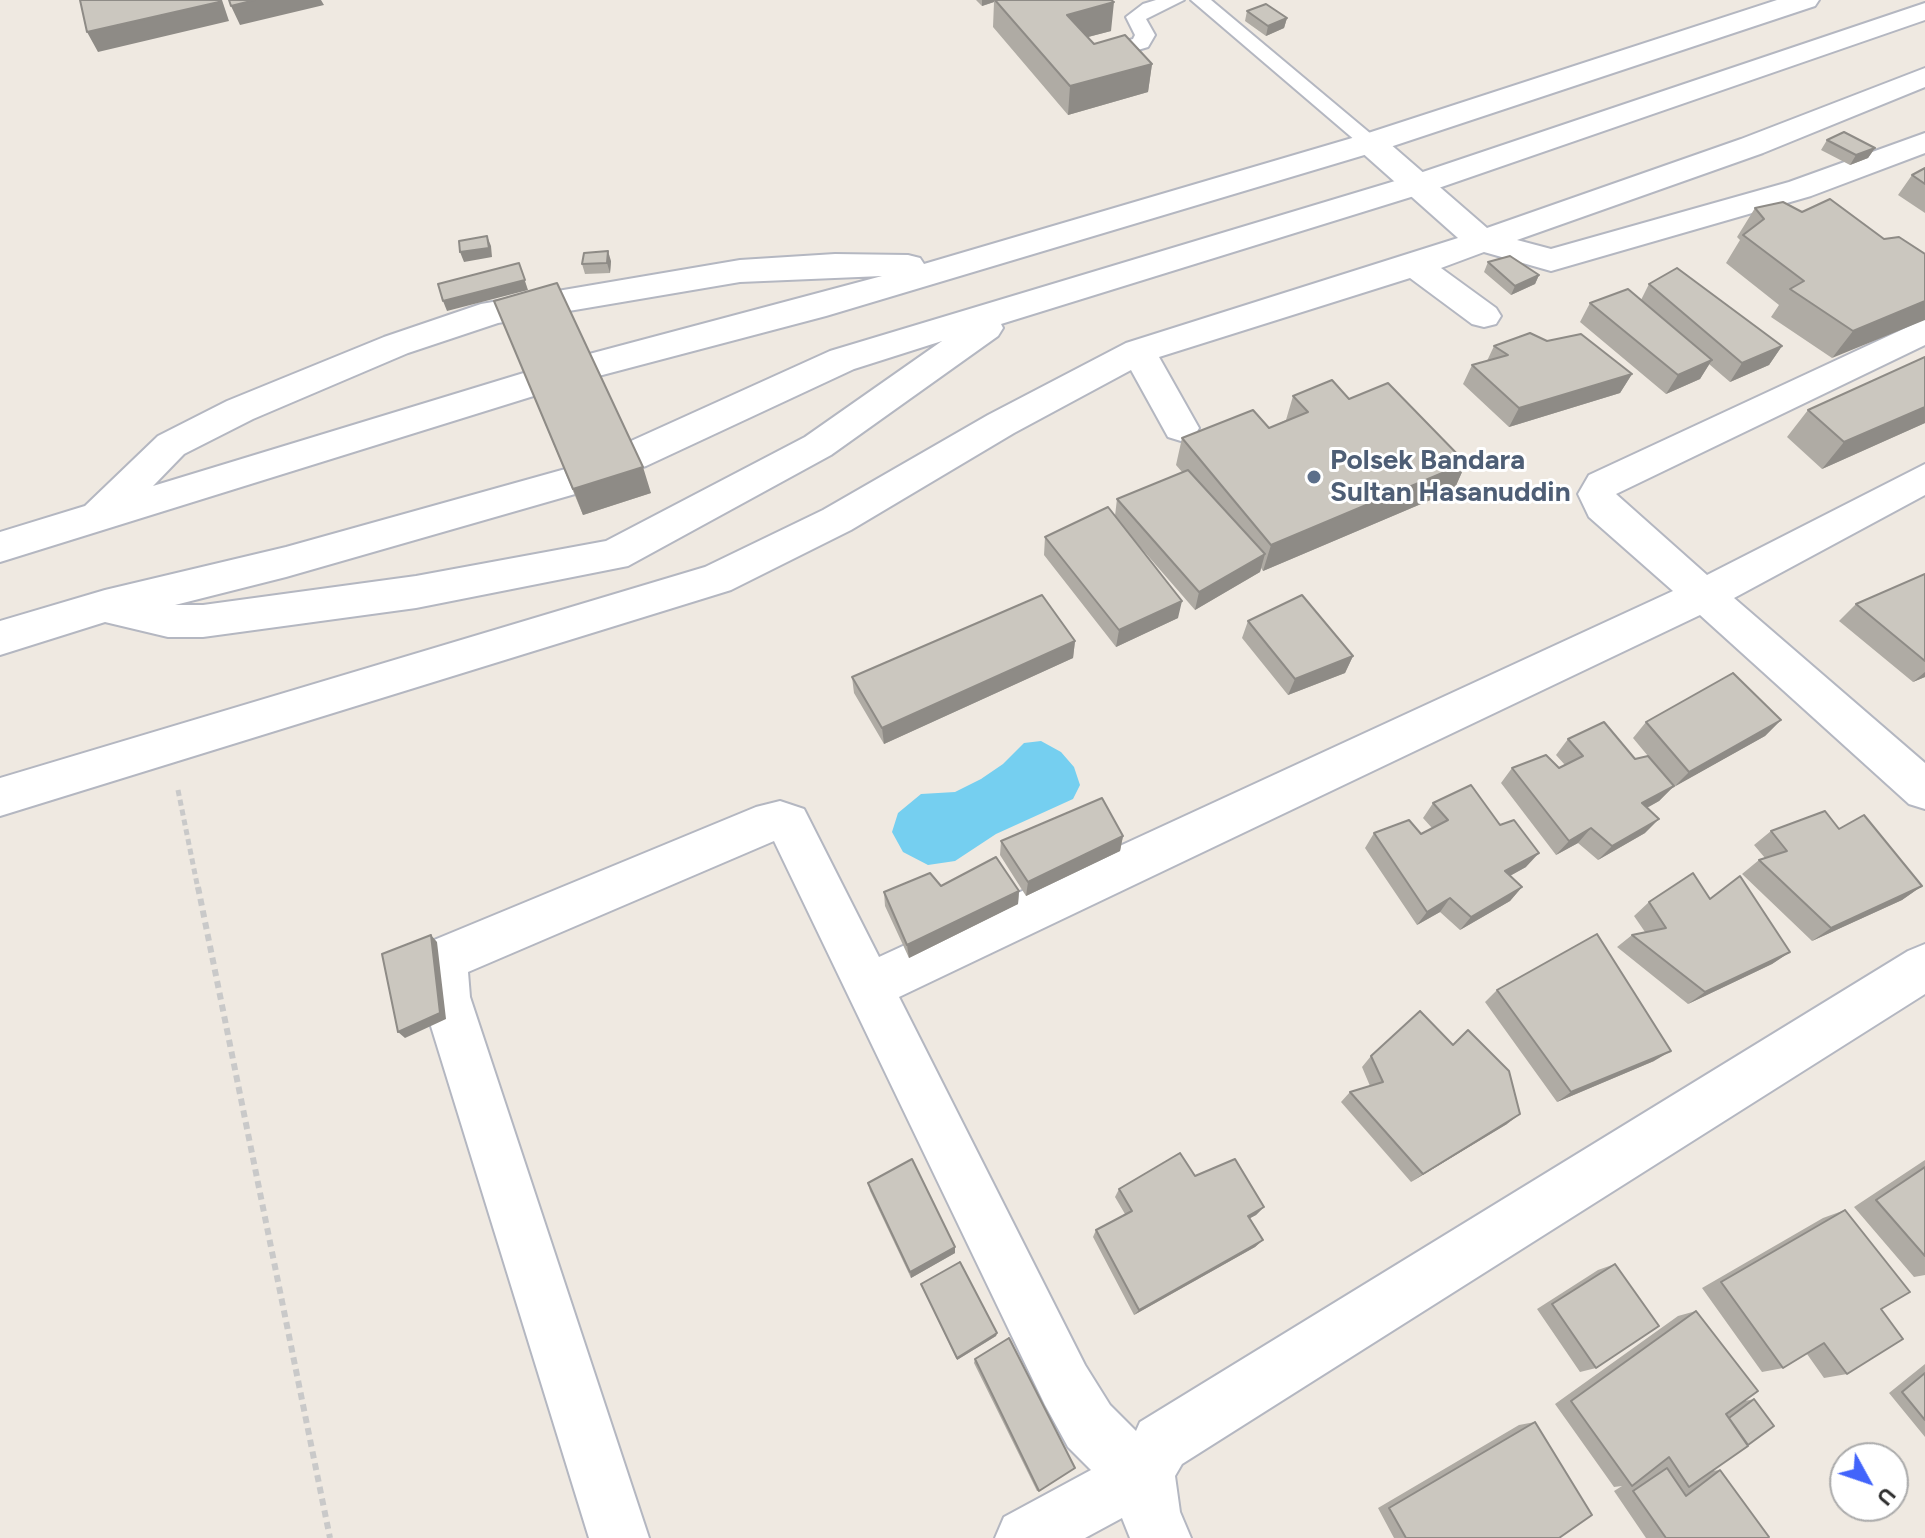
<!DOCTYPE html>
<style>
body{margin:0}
#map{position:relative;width:1925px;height:1538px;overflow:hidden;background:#efe9e1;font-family:Figtree,sans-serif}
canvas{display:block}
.north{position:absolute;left:1829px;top:1442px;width:80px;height:80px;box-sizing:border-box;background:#fff;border:2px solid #ababab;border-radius:50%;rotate:130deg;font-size:22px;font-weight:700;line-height:32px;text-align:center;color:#2e2e2e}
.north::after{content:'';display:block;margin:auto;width:28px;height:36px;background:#4264fb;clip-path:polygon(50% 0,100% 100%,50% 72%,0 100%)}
</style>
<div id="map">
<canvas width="1925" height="1538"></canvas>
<div class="north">U</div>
</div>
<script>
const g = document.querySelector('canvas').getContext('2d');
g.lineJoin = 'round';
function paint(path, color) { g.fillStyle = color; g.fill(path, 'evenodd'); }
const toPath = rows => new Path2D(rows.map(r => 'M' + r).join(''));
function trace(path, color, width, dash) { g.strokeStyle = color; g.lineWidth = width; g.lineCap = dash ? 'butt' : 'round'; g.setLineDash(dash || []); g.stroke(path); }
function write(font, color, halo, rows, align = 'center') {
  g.font = font + ' Figtree,sans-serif'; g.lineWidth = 6; g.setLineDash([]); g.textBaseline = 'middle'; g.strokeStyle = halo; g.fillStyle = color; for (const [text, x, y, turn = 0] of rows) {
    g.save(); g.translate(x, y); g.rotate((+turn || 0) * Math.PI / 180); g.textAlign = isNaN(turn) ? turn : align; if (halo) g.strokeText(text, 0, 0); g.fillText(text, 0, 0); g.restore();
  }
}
paint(toPath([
 [1041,741,1061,752,1074,767,1080,785,1073,799,996,834,955,861,928,865,903,852,892,832,898,813,921,794,955,792,981,779,1003,764,1024,743]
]), '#75cff0');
const lane = toPath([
 [1156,0,1184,0,1146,19,1155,35,1148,47,1097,62,1090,60,1087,56,1090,52,1133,39,1135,35,1126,17,1143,4,1156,0],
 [1191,0,1211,0,1377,139,1380,143,1377,147,1363,147,1191,0]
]);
const street = toPath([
 [1925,68,1925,87,1763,153,1517,240,1551,249,1789,182,1925,133,1925,153,1811,196,1551,271,1484,252,1441,268,1496,308,1501,316,1496,324,1484,327,1472,324,1410,278,1159,357,1199,428,1194,437,1181,441,1168,437,1131,370,1014,433,851,530,731,590,0,816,0,778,705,567,823,510,988,415,1126,343,1458,238,1359,150,1355,143,1359,136,1381,136,1487,228,1741,139,1925,68],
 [1925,319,1925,345,1616,494,1707,575,1925,464,1925,495,1734,598,1925,763,1925,809,1909,804,1700,615,899,997,1085,1365,1110,1405,1136,1431,1140,1422,1908,951,1925,944,1925,994,1182,1464,1175,1476,1180,1512,1191,1538,1130,1538,1122,1518,1085,1538,995,1538,1004,1517,1091,1470,1068,1447,1045,1405,774,841,468,972,470,997,649,1538,589,1538,422,997,418,979,420,965,434,940,756,807,780,801,804,809,879,957,1673,591,1589,517,1578,494,1589,475,1925,319]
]);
const secondary = toPath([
 [1777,0,1819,0,1815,6,1381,150,826,316,591,378,578,375,573,366,578,357,882,276,740,282,498,323,408,353,253,419,184,454,153,486,527,372,540,376,545,385,540,394,0,562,0,532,85,506,158,436,227,401,384,337,481,304,740,260,835,254,908,255,920,258,924,264,1359,136,1777,0],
 [1925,3,1925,20,1427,192,1001,324,1003,328,998,336,831,455,628,566,416,608,203,637,168,637,105,622,0,655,0,621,105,590,286,547,569,468,582,472,588,482,582,492,286,577,175,605,203,605,416,576,606,541,805,437,942,341,854,369,646,466,633,470,620,466,614,456,620,446,830,351,1405,178,1925,3]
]);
trace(lane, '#b4b7c1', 4);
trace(street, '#b4b7c1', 4);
trace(secondary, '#b4b7c1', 4);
trace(toPath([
 [178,790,198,889]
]), '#c9c9c9', 5, [6, 4]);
trace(toPath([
 [198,887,330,1538]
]), '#c9c9c9', 6, [7, 5]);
paint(lane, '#fff');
paint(street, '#fff');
paint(secondary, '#fff');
paint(toPath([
 [976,0,1111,0,1111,31,1088,37,1094,44,1152,64,1148,92,1068,115,993,27,994,2,982,6],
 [1247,11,1287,18,1284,28,1266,36,1245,21],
 [1827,140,1875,148,1868,158,1850,165,1821,150],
 [1925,168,1925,213,1898,195,1912,175],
 [1755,208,1802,212,1884,239,1925,254,1832,358,1771,317,1779,305,1726,263,1740,240,1737,237],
 [611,261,610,273,585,274,582,264],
 [1488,262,1539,275,1535,284,1511,295,1484,272],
 [1649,284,1782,346,1769,365,1730,382,1709,364,1700,379,1666,394,1580,322,1590,303,1641,300],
 [494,301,651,493,583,515],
 [1547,341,1632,374,1620,393,1509,427,1463,384,1472,365,1487,361,1494,346],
 [1925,357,1925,423,1822,469,1787,437,1808,410],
 [1293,396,1349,399,1466,463,1454,490,1263,571,1261,568,1260,572,1195,610,1135,541,1178,618,1116,647,1044,555,1045,537,1115,516,1117,499,1182,472,1176,465,1182,438,1269,428,1286,420],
 [1925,574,1925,677,1913,682,1839,621,1856,604],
 [1248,621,1353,656,1345,673,1288,695,1242,638],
 [1075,641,1073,658,884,744,854,693,852,677],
 [1781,720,1765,736,1673,787,1659,801,1647,808,1645,833,1598,860,1578,843,1556,855,1501,783,1512,768,1559,768,1565,765,1556,755,1568,739,1635,759,1648,756,1633,738,1646,722],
 [1433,803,1526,867,1510,876,1522,887,1510,901,1460,930,1440,912,1417,925,1365,848,1374,833,1421,834,1432,828,1423,818],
 [1839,829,1922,886,1902,900,1812,941,1742,874,1759,860,1765,858,1754,845,1771,831],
 [1123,836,1120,851,1026,896,1000,855,1001,841],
 [941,886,1019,891,1018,904,909,958,885,906,884,892],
 [1710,899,1790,952,1772,964,1688,1004,1617,947,1632,935,1645,932,1634,916,1649,902],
 [1497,990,1654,1061,1557,1102,1485,1002],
 [1371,1056,1507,1124,1411,1182,1341,1102,1350,1092,1370,1086,1362,1067],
 [1925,1160,1925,1275,1914,1277,1854,1207],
 [1195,1176,1264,1207,1256,1215,1250,1218,1263,1240,1255,1247,1134,1315,1093,1237,1096,1230,1125,1214,1115,1197,1119,1189],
 [868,1183,955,1253,911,1278,870,1191],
 [1845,1210,1881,1309,1847,1374,1824,1378,1807,1354,1783,1368,1762,1372,1702,1288,1823,1218],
 [1615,1264,1596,1368,1580,1372,1537,1309,1598,1270],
 [921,1284,997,1333,996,1336,957,1360],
 [1696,1311,1745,1401,1754,1399,1712,1471,1720,1470,1768,1538,1646,1538,1614,1491,1622,1486,1614,1487,1555,1404,1678,1316],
 [975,1359,1039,1491,1037,1491,974,1363],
 [1925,1364,1925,1437,1889,1393],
 [1535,1422,1559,1538,1394,1538,1378,1508,1519,1425]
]), '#afaba4');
paint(toPath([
 [218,0,222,0,229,21,98,52,87,32],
 [255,0,321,0,324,5,240,25,231,6],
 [982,0,994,0,994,2,982,6],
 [1114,2,1111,31,1065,43,1067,15],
 [1287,18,1284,28,1266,36,1268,26],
 [1152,64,1148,92,1068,115,1070,86],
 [1875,148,1868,158,1850,165,1856,155],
 [487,236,491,246,492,257,464,262,460,252],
 [608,251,611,261,610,273,607,263],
 [519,263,528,290,447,311,443,301],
 [1539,275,1535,284,1511,295,1515,286],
 [1925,301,1925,320,1832,358,1853,331],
 [1782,346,1769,365,1730,382,1742,363],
 [1712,360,1700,379,1666,394,1678,375],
 [1632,374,1620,393,1509,427,1519,408],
 [1925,407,1925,423,1822,469,1844,442],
 [1466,463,1454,490,1263,571,1271,545],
 [643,467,651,493,583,515,573,489],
 [1265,554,1260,572,1195,610,1199,592],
 [1182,601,1178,618,1116,647,1119,630],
 [1075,641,1073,658,884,744,882,728],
 [1353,656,1345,673,1288,695,1295,679],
 [1925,672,1925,677,1913,682],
 [1781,720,1765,736,1674,787,1689,772],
 [1674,786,1659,801,1628,818,1642,803],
 [1659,819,1645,833,1598,860,1612,846],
 [1591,828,1578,843,1556,855,1569,841],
 [1123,836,1120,851,1026,896,1028,882],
 [1539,853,1526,867,1493,885,1505,871],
 [1922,886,1902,900,1812,941,1831,928],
 [1522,887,1510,901,1460,930,1471,917],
 [1019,891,1018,904,909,958,907,945],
 [1450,898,1440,912,1417,925,1427,912],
 [431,935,437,942,446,1019,405,1038,398,1032],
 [1790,952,1772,964,1688,1004,1705,992],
 [1671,1051,1654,1061,1557,1102,1571,1092],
 [1520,1114,1507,1124,1411,1182,1423,1174],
 [1264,1207,1256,1215,1241,1223,1248,1216],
 [1263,1240,1255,1247,1134,1315,1139,1310],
 [955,1247,955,1253,911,1278,910,1272],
 [997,1333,996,1336,957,1360,957,1358]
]), '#8e8b86');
const building = toPath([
 [80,0,218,0,219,2,87,32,80,0],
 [229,0,255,0,231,6,229,0],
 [995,0,1111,0,1114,2,1067,15,1094,44,1125,35,1152,64,1070,86,995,0],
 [1266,4,1287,18,1268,26,1247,11,1266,4],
 [1844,132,1875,148,1856,155,1827,140,1844,132],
 [1925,168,1925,184,1912,175,1925,168],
 [1830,199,1884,239,1899,237,1925,254,1925,301,1853,331,1790,289,1804,281,1743,235,1764,219,1755,208,1783,202,1802,212,1830,199],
 [487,236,489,248,460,252,459,241,487,236],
 [608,251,607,263,582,264,584,253,608,251],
 [1510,256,1539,275,1515,286,1488,262,1510,256],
 [519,263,525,280,443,301,438,284,519,263],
 [1677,268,1782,346,1742,363,1649,284,1677,268],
 [557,283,643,467,573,489,494,301,557,283],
 [1628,289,1712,360,1678,375,1590,303,1628,289],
 [1530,333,1547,341,1581,334,1632,374,1519,408,1472,365,1508,355,1494,346,1530,333],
 [1925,357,1925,407,1844,442,1808,410,1925,357],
 [1332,380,1349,399,1388,383,1466,463,1271,545,1182,438,1253,410,1269,428,1308,412,1293,396,1332,380],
 [1188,470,1265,554,1199,592,1117,499,1188,470],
 [1108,507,1182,601,1119,630,1045,537,1108,507],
 [1925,574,1925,661,1856,604,1925,574],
 [1042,595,1075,641,882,728,852,677,1042,595],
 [1302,595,1353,656,1295,679,1248,621,1302,595],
 [1733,673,1781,720,1689,772,1646,722,1733,673],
 [1604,722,1635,759,1648,756,1674,786,1642,803,1659,819,1612,846,1591,828,1569,841,1512,768,1546,755,1559,768,1583,756,1568,739,1604,722],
 [1471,785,1500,825,1514,820,1539,853,1505,871,1522,887,1471,917,1450,898,1427,912,1374,833,1409,820,1421,834,1448,820,1433,803,1471,785],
 [1102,798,1123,836,1028,882,1001,841,1102,798],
 [1825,811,1839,829,1864,815,1922,886,1831,928,1759,860,1787,851,1771,831,1825,811],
 [996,857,1019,891,907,945,884,892,930,873,941,886,996,857],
 [1693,873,1710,899,1740,876,1790,952,1705,992,1632,935,1666,928,1649,902,1693,873],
 [1597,934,1671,1051,1571,1092,1497,990,1597,934],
 [431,935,440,1013,398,1032,382,954,431,935],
 [1420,1011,1453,1045,1468,1030,1509,1071,1520,1114,1423,1174,1350,1092,1383,1082,1371,1056,1420,1011],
 [1180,1153,1195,1176,1235,1159,1264,1207,1248,1216,1263,1240,1139,1310,1096,1230,1132,1211,1119,1189,1180,1153],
 [912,1159,955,1247,910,1272,868,1183,912,1159],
 [1925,1167,1925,1256,1876,1200,1925,1167],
 [1845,1210,1910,1292,1881,1309,1903,1339,1847,1374,1824,1343,1783,1368,1721,1282,1845,1210],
 [960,1262,997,1333,957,1358,921,1284,960,1262],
 [1615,1264,1659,1326,1596,1368,1552,1304,1615,1264],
 [1696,1311,1758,1391,1726,1414,1748,1446,1689,1487,1669,1457,1632,1486,1571,1401,1696,1311],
 [1009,1338,1075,1468,1039,1491,975,1359,1009,1338],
 [1925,1373,1925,1420,1902,1392,1925,1373],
 [1754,1399,1774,1426,1748,1445,1729,1418,1754,1399],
 [1535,1422,1592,1515,1559,1538,1406,1538,1389,1508,1535,1422],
 [1667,1468,1686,1496,1720,1470,1769,1537,1768,1538,1666,1538,1633,1491,1667,1468]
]);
paint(building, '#cbc7bf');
trace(building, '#8e8b86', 2);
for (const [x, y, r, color] of [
 [1314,477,8,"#5c6f8a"]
]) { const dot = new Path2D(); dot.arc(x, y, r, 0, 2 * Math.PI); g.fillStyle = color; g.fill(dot); trace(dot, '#fff', 3); }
write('bold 28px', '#4e5e75', '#fff', [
 ["Polsek Bandara",1330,461],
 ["Sultan Hasanuddin",1330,493]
], 'left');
</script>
